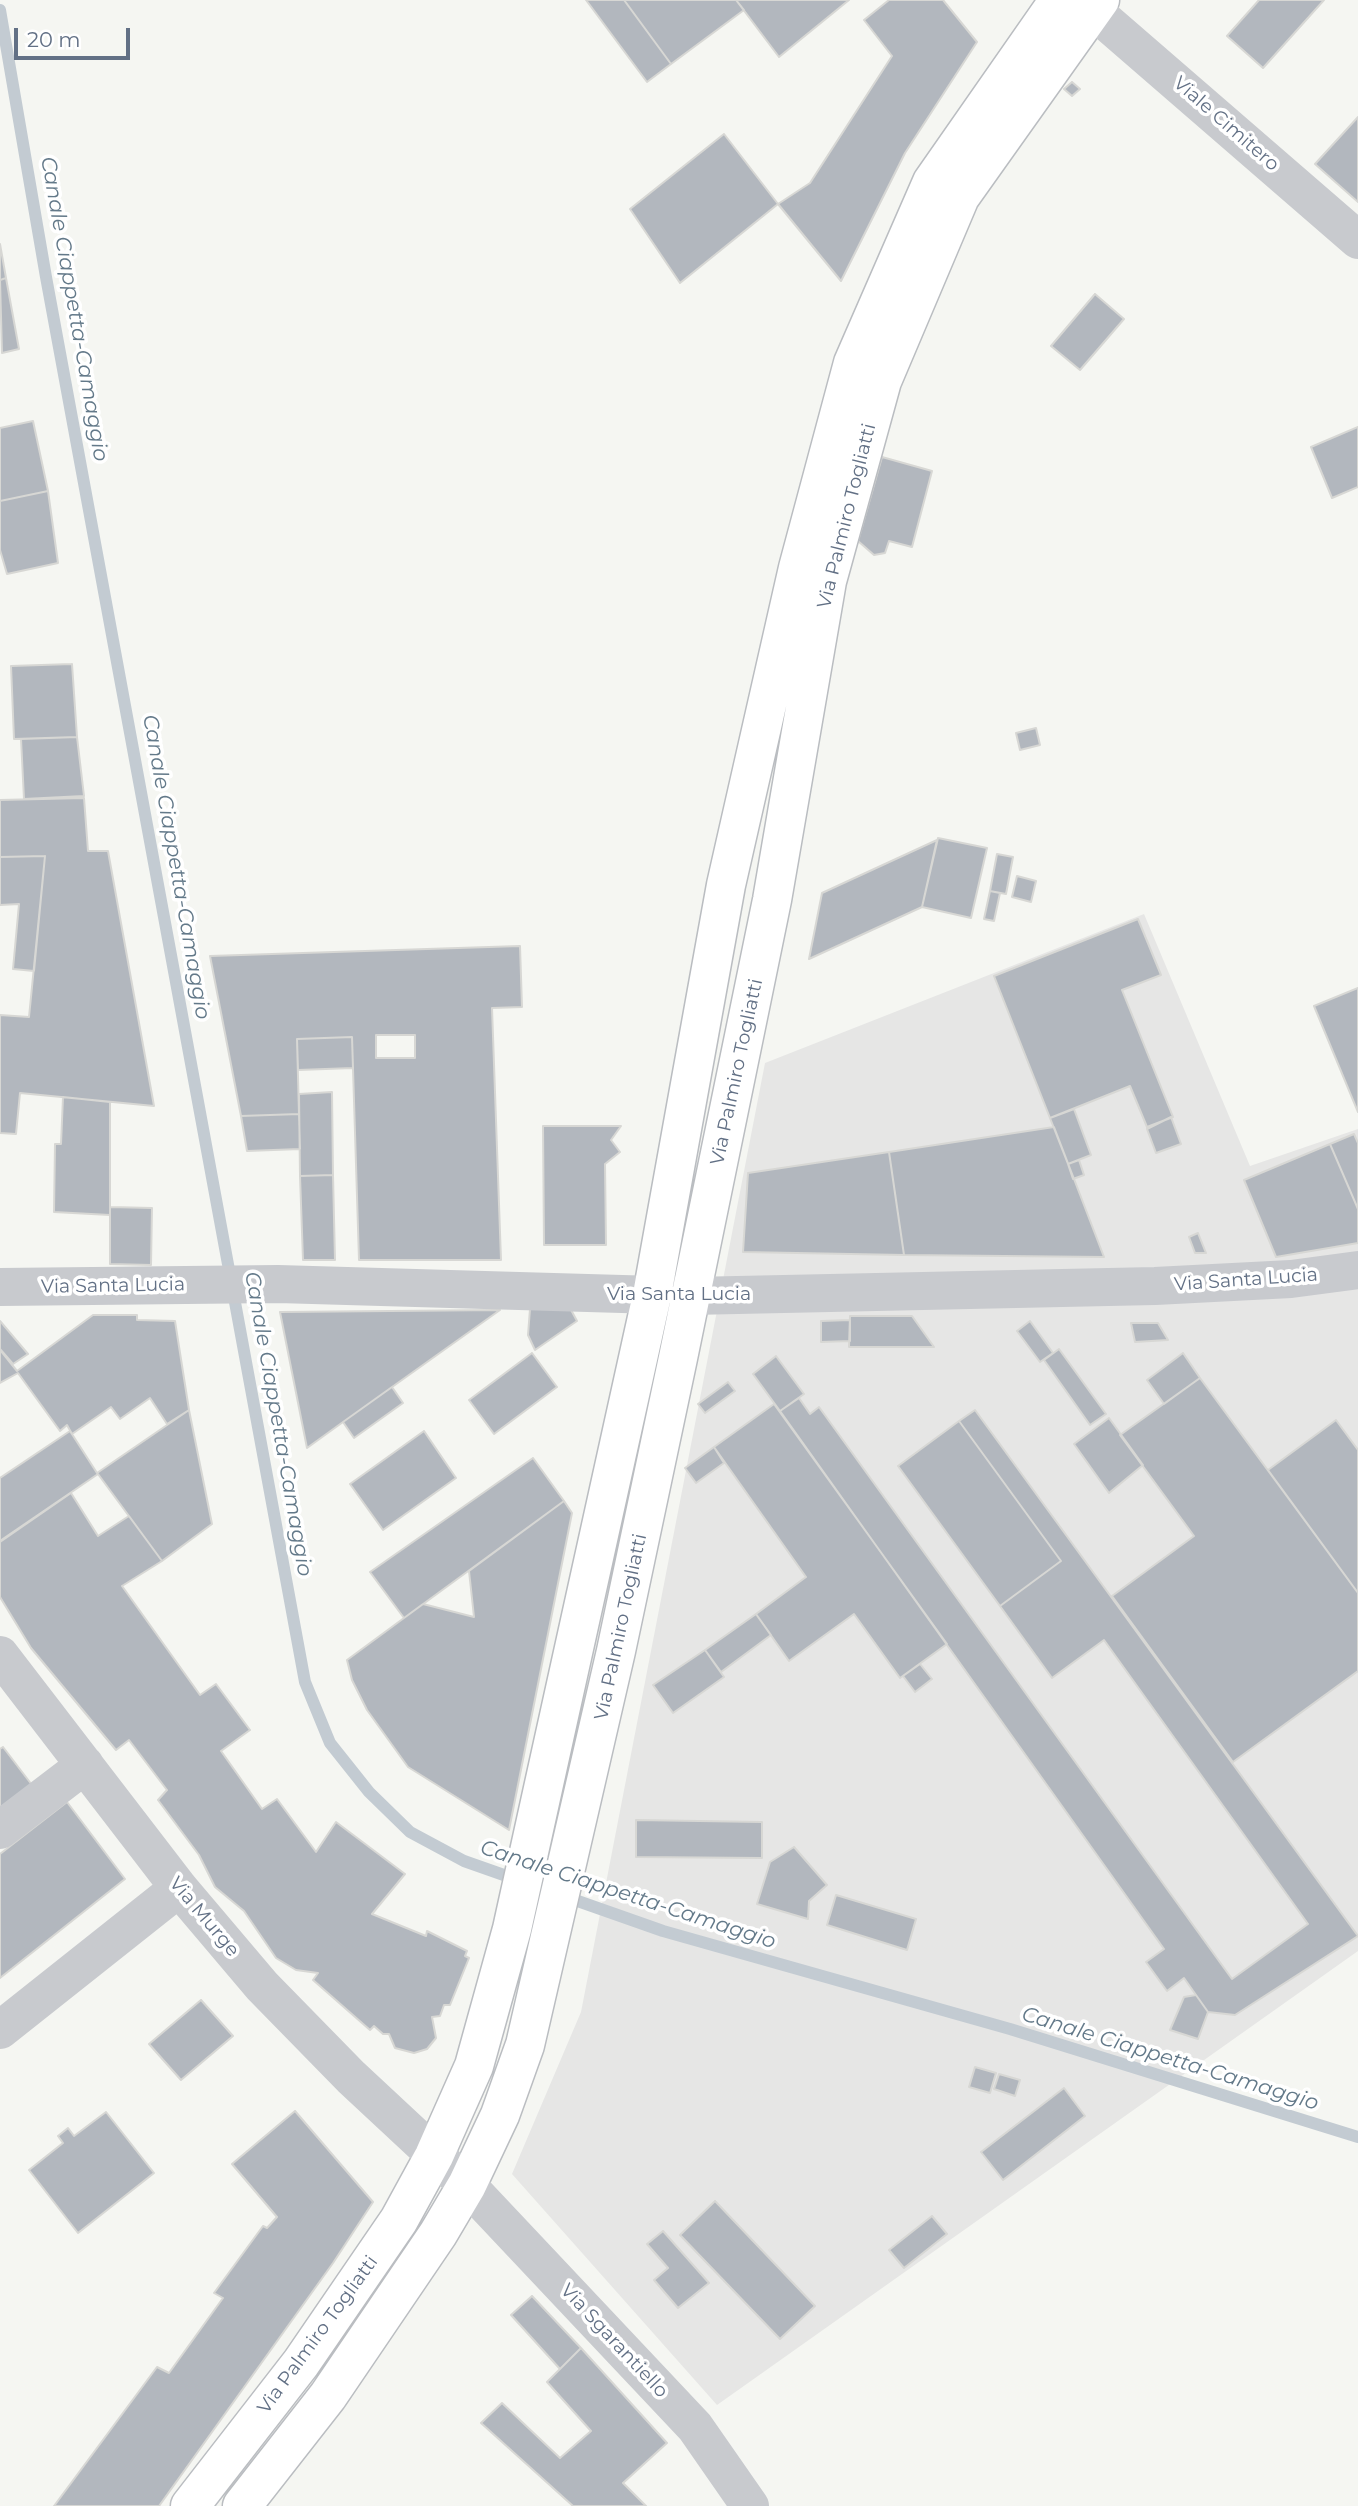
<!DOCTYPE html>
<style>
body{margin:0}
#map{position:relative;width:1358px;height:2506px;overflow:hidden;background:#f5f6f2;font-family:Montserrat,sans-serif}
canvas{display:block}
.scale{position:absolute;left:14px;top:28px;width:116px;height:32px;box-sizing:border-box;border:4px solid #627085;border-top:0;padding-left:9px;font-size:21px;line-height:24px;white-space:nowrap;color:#627085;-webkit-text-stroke:5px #fff;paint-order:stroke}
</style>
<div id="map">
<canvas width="1358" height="2506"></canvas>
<div class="scale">20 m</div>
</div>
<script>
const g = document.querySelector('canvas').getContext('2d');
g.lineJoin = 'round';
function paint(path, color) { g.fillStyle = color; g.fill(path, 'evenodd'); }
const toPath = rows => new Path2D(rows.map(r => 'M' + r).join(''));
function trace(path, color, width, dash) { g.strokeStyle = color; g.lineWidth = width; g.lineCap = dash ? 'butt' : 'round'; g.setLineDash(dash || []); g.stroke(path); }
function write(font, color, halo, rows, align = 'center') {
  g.font = font + ' Montserrat,sans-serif'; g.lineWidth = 7; g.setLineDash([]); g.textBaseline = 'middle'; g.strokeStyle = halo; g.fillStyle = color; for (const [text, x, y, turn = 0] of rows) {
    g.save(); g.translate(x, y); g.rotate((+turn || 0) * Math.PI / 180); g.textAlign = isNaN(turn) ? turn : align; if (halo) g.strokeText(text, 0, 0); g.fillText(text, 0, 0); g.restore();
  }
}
paint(toPath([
 [1144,914,1250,1166,1358,1129,1358,1951,717,2405,512,2174,581,2012,765,1063]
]), '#e6e6e5');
trace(toPath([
 [0,10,46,277,305,1682,330,1743,369,1792,410,1832,464,1861,663,1931,1010,2029,1358,2137]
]), '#c3cbd2', 12);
const building = toPath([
 [586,0,624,0,671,64,647,82,586,0],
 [624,0,736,0,744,10,671,64,624,0],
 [736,0,849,0,779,57,736,0],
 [889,0,943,0,977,42,905,153,841,281,778,204,810,183,892,56,864,20,889,0],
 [1259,0,1324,0,1263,68,1227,36,1259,0],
 [1072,82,1080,89,1072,96,1064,89,1072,82],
 [1358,117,1358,202,1315,164,1358,117],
 [724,134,778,204,680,283,630,209,724,134],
 [0,244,6,278,0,280,0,244],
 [6,278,19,349,2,353,0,280,6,278],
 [1095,294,1124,319,1080,370,1051,346,1095,294],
 [33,421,48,491,0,501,0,428,33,421],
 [1358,427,1358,487,1332,498,1311,447,1358,427],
 [882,457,932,471,912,547,889,541,885,553,874,555,858,541,882,457],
 [48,491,58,563,7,574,0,550,0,501,48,491],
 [72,664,77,737,14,739,11,666,72,664],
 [1036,728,1040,745,1020,750,1016,733,1036,728],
 [77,737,84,796,24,799,21,739,77,737],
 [84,798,88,851,108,851,154,1106,20,1093,16,1134,0,1133,0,1015,29,1017,45,856,0,857,0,800,84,798],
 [938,838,987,848,971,918,922,907,938,838],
 [937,840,922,907,809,959,822,893,937,840],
 [997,854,1013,857,1006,894,990,891,997,854],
 [45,856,34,971,13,969,19,904,0,905,0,857,45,856],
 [1017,876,1036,881,1031,902,1012,897,1017,876],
 [990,891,1000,893,994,921,984,919,990,891],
 [1138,919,1161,975,1122,990,1173,1117,1147,1127,1130,1086,1050,1118,994,976,1138,919],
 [520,946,522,1007,492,1008,501,1260,359,1260,352,1037,297,1039,299,1114,241,1116,210,956,520,946],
 [376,1035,415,1035,415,1058,376,1058,376,1035],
 [1358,988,1358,1112,1314,1006,1358,988],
 [352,1037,353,1068,298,1070,297,1039,352,1037],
 [332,1092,333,1175,300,1176,299,1094,332,1092],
 [63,1097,110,1102,110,1215,54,1212,55,1144,61,1144,63,1097],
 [1074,1109,1091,1155,1068,1164,1050,1118,1074,1109],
 [299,1114,300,1149,247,1151,241,1116,299,1114],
 [1171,1117,1181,1144,1156,1153,1147,1129,1171,1117],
 [543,1126,621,1126,611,1140,620,1152,605,1164,606,1245,544,1245,543,1126],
 [1054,1127,1104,1257,904,1255,889,1152,1054,1127],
 [1354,1134,1358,1143,1358,1209,1330,1144,1354,1134],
 [1330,1144,1358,1209,1358,1243,1276,1257,1244,1180,1330,1144],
 [889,1152,904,1255,743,1252,748,1173,889,1152],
 [1079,1160,1084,1175,1073,1179,1068,1164,1079,1160],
 [333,1175,335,1260,303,1260,300,1176,333,1175],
 [110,1207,152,1208,151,1265,110,1264,110,1207],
 [1198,1233,1206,1253,1195,1253,1189,1237,1198,1233],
 [570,1308,577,1321,535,1350,528,1335,530,1309,570,1308],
 [500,1310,343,1422,307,1448,280,1312,500,1310],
 [93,1315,137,1315,137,1320,175,1321,189,1410,167,1424,150,1398,120,1419,111,1407,72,1434,67,1425,60,1431,18,1373,0,1383,0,1350,17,1371,93,1315],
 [850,1316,912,1316,934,1347,849,1347,850,1316],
 [850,1320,850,1341,821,1342,821,1321,850,1320],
 [0,1321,28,1354,13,1364,0,1349,0,1321],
 [1030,1321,1053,1353,1040,1362,1017,1331,1030,1321],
 [1131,1323,1158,1323,1168,1340,1135,1342,1131,1323],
 [1059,1349,1106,1414,1090,1425,1044,1360,1059,1349],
 [532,1353,557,1387,494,1434,469,1400,532,1353],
 [1183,1353,1200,1378,1164,1404,1147,1380,1183,1353],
 [776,1356,804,1394,780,1411,753,1374,776,1356],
 [1200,1378,1358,1593,1358,1671,1233,1762,1112,1596,1194,1536,1120,1435,1200,1378],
 [728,1382,735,1391,705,1413,698,1404,728,1382],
 [392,1387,403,1403,354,1438,343,1422,392,1387],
 [799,1398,810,1414,819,1407,1232,1979,1308,1924,1104,1640,1052,1678,1000,1606,1061,1561,959,1421,975,1410,1358,1936,1235,2015,1208,2012,1184,1978,1167,1991,1146,1962,1164,1949,780,1411,799,1398],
 [774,1404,947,1644,900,1678,854,1614,789,1661,756,1614,806,1577,714,1447,774,1404],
 [189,1410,212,1524,162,1561,98,1474,0,1541,0,1478,70,1431,97,1473,189,1410],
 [1109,1418,1143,1465,1109,1493,1074,1444,1109,1418],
 [1336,1420,1358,1450,1358,1593,1268,1470,1336,1420],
 [959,1421,1061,1561,1000,1606,898,1466,959,1421],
 [424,1431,456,1478,383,1530,350,1484,424,1431],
 [714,1447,724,1463,696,1483,685,1468,714,1447],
 [533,1458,564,1501,404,1618,370,1572,533,1458],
 [71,1493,98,1536,129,1516,162,1561,122,1586,200,1695,216,1684,250,1730,221,1751,262,1809,277,1799,316,1852,336,1822,405,1874,372,1914,426,1936,427,1931,467,1951,465,1956,469,1958,450,2005,444,2005,440,2016,432,2017,436,2038,427,2049,414,2053,395,2048,389,2034,383,2034,374,2026,370,2030,313,1980,318,1973,296,1970,276,1958,244,1911,215,1887,199,1855,158,1800,167,1790,129,1740,116,1750,31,1648,0,1597,0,1542,71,1493],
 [564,1501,572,1513,509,1830,408,1767,367,1710,352,1680,347,1660,423,1604,474,1617,469,1571,564,1501],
 [756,1614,771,1635,721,1672,705,1650,756,1614],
 [705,1650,724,1677,673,1713,653,1685,705,1650],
 [920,1664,932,1679,915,1692,903,1676,920,1664],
 [3,1747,32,1785,0,1808,0,1749,3,1747],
 [67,1802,125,1879,0,1978,0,1854,67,1802],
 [636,1820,762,1822,762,1858,636,1857,636,1820],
 [794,1847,827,1885,809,1901,808,1919,757,1904,770,1862,794,1847],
 [836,1895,916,1919,907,1950,827,1925,836,1895],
 [1196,1995,1208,2012,1198,2039,1170,2030,1184,1997,1196,1995],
 [201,2000,233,2036,181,2080,149,2044,201,2000],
 [975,2067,996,2073,990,2093,969,2087,975,2067],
 [999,2074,1020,2080,1015,2096,994,2089,999,2074],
 [1064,2088,1085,2116,1003,2180,981,2152,1064,2088],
 [295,2111,373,2202,333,2263,159,2506,54,2506,157,2367,169,2373,223,2298,214,2293,263,2226,267,2228,277,2217,232,2164,295,2111],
 [106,2112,154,2173,78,2233,29,2170,63,2143,58,2136,68,2128,74,2136,106,2112],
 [715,2201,815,2306,780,2339,680,2235,715,2201],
 [932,2216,947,2234,904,2268,889,2250,932,2216],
 [663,2231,709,2283,678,2308,654,2280,668,2268,647,2244,663,2231],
 [532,2296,581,2348,560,2369,511,2315,532,2296],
 [581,2348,667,2443,623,2483,646,2506,573,2506,481,2423,502,2403,560,2458,591,2431,547,2382,581,2348]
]);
paint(building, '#b2b7be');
trace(building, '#d7d7d4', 2);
const major = toPath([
 [190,2506,301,2363,399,2220,434,2156,474,2066,512,1929,652,1295,726,885,798,568,853,363,932,182,1059,0],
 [242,2506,328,2396,438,2234,467,2185,500,2115,525,2045,616,1651,678,1358,772,900,827,581,882,381,960,197,1100,0]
]);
trace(major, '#babdc1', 41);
trace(toPath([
 [1081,0,1358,240],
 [0,1287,278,1284,691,1296,1155,1286,1291,1279,1358,1270],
 [0,1655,179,1888,262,1986,351,2077,467,2185,695,2427,750,2506],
 [0,1830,85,1765],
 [0,2030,179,1888]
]), '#c8cace', 38);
trace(major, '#fff', 38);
write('19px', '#627085', '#fff', [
 ["Viale Cimitero",1226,124,41],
 ["Via Palmiro Togliatti",847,516,-76],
 ["Via Palmiro Togliatti",737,1072,-78],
 ["Via Santa Lucia",1246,1280,-4],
 ["Via Santa Lucia",113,1286,-1],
 ["Via Santa Lucia",679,1294],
 ["Via Palmiro Togliatti",621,1627,-78],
 ["Via Murge",204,1917,50],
 ["Via Palmiro Togliatti",318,2335,-54],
 ["Via Sgarantiello",614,2341,47]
]);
write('italic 21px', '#637989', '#fff', [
 ["Canale Ciappetta-Camaggio",74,309,80],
 ["Canale Ciappetta-Camaggio",176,867,80],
 ["Canale Ciappetta-Camaggio",278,1424,80],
 ["Canale Ciappetta-Camaggio",628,1895,18],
 ["Canale Ciappetta-Camaggio",1170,2059,17]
]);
</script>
